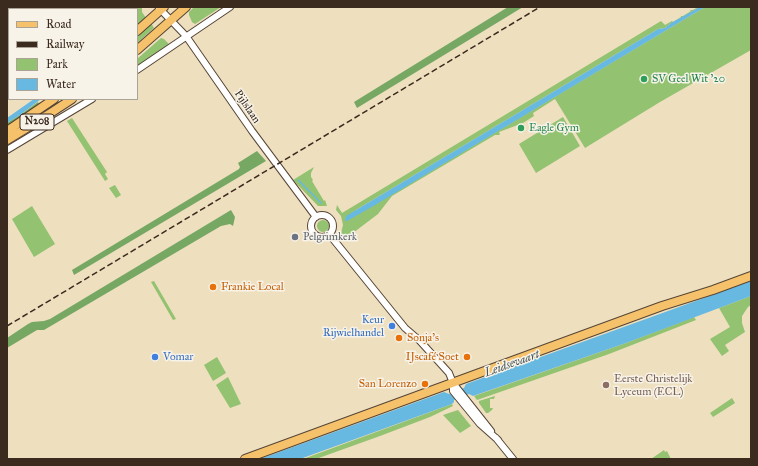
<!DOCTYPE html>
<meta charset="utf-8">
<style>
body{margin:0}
#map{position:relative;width:758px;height:466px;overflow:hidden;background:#eedfbf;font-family:"IM FELL Great Primer",serif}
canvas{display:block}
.frame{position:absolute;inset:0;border:8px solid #3b2a1e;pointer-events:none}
.legend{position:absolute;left:8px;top:8px;width:130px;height:92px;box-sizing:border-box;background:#f7f3e8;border:1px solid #aca397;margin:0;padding:5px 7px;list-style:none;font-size:12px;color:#3b2a1e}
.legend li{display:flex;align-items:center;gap:8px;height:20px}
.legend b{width:20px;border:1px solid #aca397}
</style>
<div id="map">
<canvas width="758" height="466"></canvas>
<div class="frame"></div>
<ul class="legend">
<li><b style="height:5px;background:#f5c16b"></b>Road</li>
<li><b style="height:5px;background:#3b2a1e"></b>Railway</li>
<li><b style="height:11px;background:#93c271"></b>Park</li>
<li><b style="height:11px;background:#67b9e2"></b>Water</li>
</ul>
</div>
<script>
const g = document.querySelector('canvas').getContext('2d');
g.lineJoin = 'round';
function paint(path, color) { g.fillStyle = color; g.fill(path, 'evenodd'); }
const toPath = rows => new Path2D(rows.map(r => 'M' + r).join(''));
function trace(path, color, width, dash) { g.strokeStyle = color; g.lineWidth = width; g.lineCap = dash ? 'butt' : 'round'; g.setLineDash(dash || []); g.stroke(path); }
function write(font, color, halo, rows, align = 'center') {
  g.font = font + ' "IM FELL Great Primer",serif'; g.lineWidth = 3; g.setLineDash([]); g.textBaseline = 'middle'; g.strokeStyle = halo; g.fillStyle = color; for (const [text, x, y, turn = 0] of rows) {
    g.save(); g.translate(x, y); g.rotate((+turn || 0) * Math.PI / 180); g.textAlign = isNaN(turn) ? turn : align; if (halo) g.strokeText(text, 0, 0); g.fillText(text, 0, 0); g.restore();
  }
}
paint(toPath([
 [139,7,142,7,142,12,146,18,137,26,137,9],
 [194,7,209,8,221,7,195,24,192,22,189,15,189,12],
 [698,7,700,7,673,23,671,23,665,28,658,29,356,210,345,220,409,184,705,7,751,7,751,50,660,102,585,148,555,99,533,113,534,116,523,123,499,132,500,134,499,135,495,135,392,196,378,214,345,239,342,240,340,237,343,225,341,216,336,210,337,205,342,213,661,21,665,25,672,21,673,22,681,17,681,16,683,16,691,11,690,10,693,10],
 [151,23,154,28,137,43,137,35],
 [161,38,164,39,169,44,137,66,137,59],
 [563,117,580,146,536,173,519,144],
 [72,118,107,172,105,174,108,179,105,181,67,121],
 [314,167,311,173,311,177,313,180,312,181,324,201,325,200,327,206,318,206,293,180],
 [115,185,121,195,116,198,109,188],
 [32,206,55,244,34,257,12,219],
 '317 226a6 6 0 1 1 12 0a6 6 0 1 1-12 0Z',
 [154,281,176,319,173,320,151,282],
 [751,296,751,305,748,307,742,316,742,323,745,332,725,345,729,351,722,356,710,339,730,327,719,308],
 [694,317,696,320,609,354,477,400,474,396,626,343],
 [217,357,226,373,213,381,204,365],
 [228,377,241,404,230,408,216,385],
 [495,396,494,399,490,399,490,408,493,408,492,410,488,413,486,413,479,403,479,401],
 [732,398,735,403,713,417,710,413],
 [452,404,453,406,430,417,380,436,316,459,303,459],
 [458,410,471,426,460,433,443,415],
 [664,450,665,452,667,451,671,459,651,459]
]), '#93c271');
paint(toPath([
 [508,7,523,7,357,108,354,102],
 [38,102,40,106,7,127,7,123,20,115],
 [257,151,266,161,74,275,72,270,239,169,240,167,238,163],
 [231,210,235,217,233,226,230,224,221,226,44,330,37,330,7,348,7,338,28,324,32,322,44,321,50,319]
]), '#76a863');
paint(toPath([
 [700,7,705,7,375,205,347,221,345,221,346,216,356,210,658,29,665,28,671,23],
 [34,99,41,99,20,115,7,123,7,118],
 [751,281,751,296,626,343,473,396,469,394,454,400,454,402,452,404,300,459,260,459,444,392,449,394,464,388,466,384]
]), '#67b9e2');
trace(toPath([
 [298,180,321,203]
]), '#67b9e2', 1.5);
const minor = toPath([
 [159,8,186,36,252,131,316,217],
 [110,9,111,7],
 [7,33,9,36],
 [137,70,230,7],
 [7,150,92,99],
 '311 226a11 11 0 1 1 22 0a11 11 0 1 1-22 0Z',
 [329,234,405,328,420,341,449,373,453,383,453,391,480,424,498,440],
 [453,383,491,431],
 [496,438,513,459]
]);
const major = toPath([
 [137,31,164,7],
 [137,50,186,7],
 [7,131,54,99],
 [7,140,46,116,72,99],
 [245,459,662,306,713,290,751,276]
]);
trace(minor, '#564536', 8);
trace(major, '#564536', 10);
trace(minor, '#fff', 6);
trace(major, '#f5c16b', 8);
trace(toPath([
 [7,326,540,7]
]), '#3b2a1e', 1.5, [6, 3]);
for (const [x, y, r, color] of [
 [644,79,4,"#2e9e5b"],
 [521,128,4,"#2e9e5b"],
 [295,237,4,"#6b7280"],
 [213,287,4,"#e8710a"],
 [392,326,4,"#3f7fe0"],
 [399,338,4,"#e8710a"],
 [155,357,4,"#3f7fe0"],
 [467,357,4,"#e8710a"],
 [425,384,4,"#e8710a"],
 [606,385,4,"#8d6e63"]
]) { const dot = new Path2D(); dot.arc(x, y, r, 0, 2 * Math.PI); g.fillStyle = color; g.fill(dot); trace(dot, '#f7f3e8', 1.5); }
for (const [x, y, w] of [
 [37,122,34]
]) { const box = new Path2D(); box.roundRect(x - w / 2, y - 8, w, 16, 3); g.fillStyle = '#f7f3e8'; g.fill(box); trace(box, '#3b2a1e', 1); }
write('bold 10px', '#3b2a1e', null, [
 ["N208",37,122]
]);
write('11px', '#27864d', '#f7f3e8', [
 ["SV Geel Wit '20",652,79],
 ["Eagle Gym",529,128]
], 'left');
write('11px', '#3b2a1e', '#f7f3e8', [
 ["Pijlslaan",247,107,56]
]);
write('11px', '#5b616d', '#f7f3e8', [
 ["Pelgrimkerk",303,237]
], 'left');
write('11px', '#c56008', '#f7f3e8', [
 ["Frankie Local",221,287],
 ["Sonja's",407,338],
 ["IJscafé Soet",459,357,"right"],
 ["San Lorenzo",417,384,"right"]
], 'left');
write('11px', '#366cbe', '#f7f3e8', [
 ["Keur",384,320],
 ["Rijwielhandel",384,333],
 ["Vomar",163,357,"left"]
], 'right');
write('11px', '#785e54', '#f7f3e8', [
 ["Eerste Christelijk",614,379],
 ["Lyceum (ECL)",614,392]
], 'left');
write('italic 12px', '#485559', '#f7f3e8', [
 ["Leidsevaart",512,364,-20]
]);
</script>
